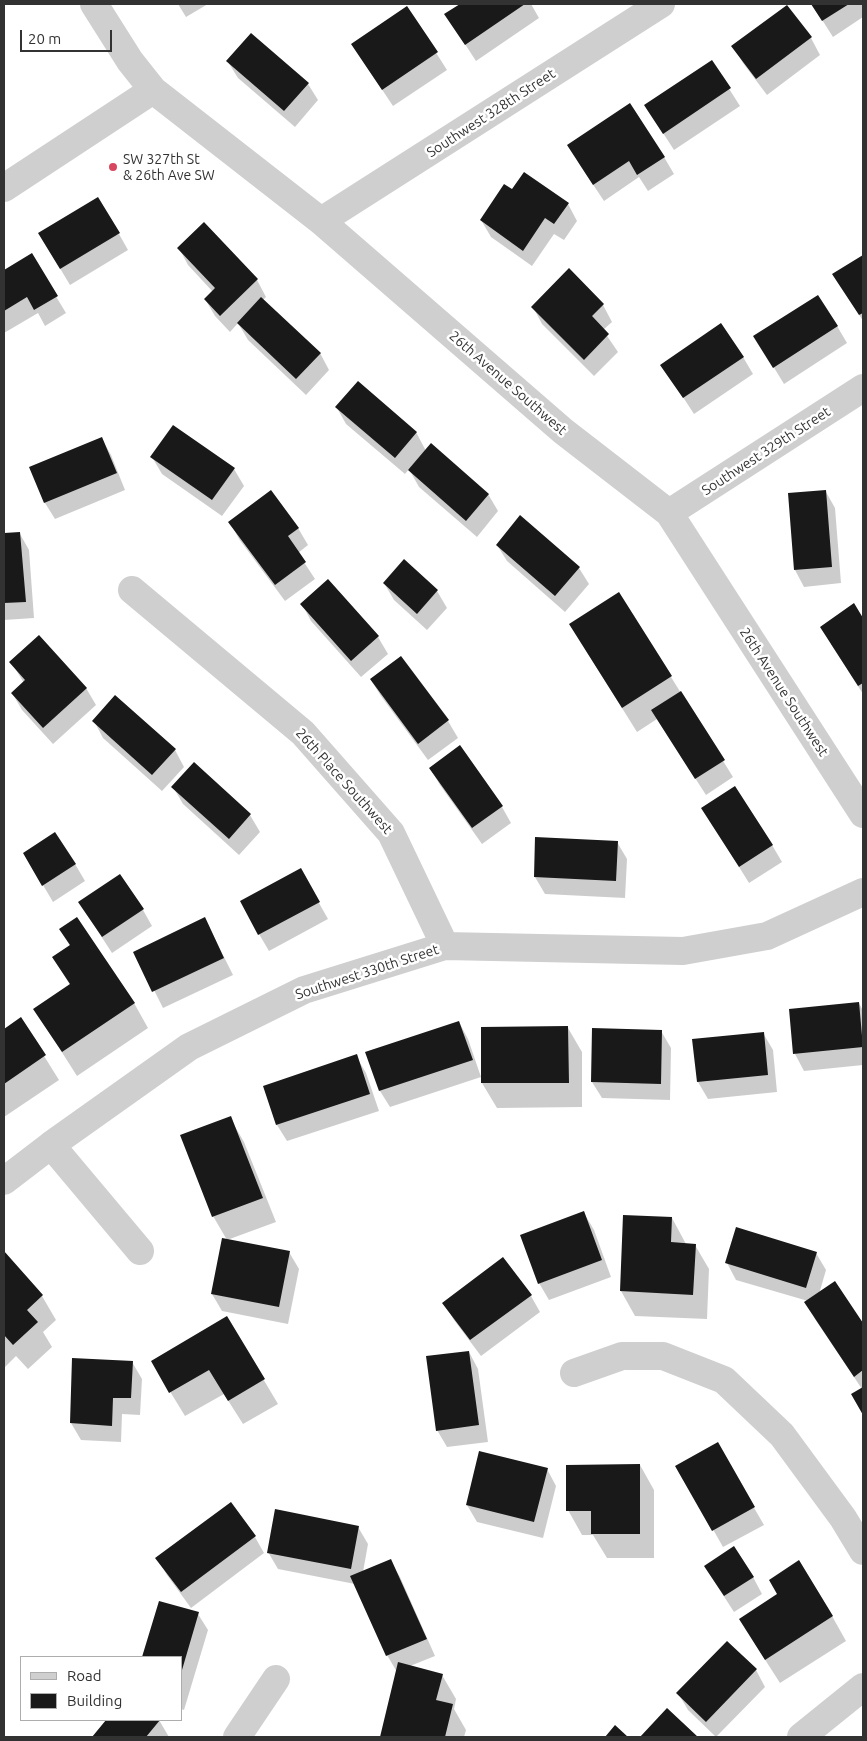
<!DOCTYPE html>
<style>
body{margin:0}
#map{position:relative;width:867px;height:1741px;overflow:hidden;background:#fff;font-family:Ubuntu,sans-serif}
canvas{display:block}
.frame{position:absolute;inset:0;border:5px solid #323232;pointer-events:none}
.legend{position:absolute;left:20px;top:1656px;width:162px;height:65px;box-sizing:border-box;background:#fff;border:1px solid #adadad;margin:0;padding:6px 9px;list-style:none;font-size:15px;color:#323232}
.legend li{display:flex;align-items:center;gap:10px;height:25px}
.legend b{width:25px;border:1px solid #adadad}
.scale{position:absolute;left:20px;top:30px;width:92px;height:22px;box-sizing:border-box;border:2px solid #323232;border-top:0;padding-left:6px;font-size:15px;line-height:18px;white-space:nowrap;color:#323232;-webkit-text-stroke:4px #fff;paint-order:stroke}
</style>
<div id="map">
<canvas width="867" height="1741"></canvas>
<div class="frame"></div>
<ul class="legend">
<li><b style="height:6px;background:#cfcfcf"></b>Road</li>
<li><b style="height:14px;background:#191919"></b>Building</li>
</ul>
<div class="scale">20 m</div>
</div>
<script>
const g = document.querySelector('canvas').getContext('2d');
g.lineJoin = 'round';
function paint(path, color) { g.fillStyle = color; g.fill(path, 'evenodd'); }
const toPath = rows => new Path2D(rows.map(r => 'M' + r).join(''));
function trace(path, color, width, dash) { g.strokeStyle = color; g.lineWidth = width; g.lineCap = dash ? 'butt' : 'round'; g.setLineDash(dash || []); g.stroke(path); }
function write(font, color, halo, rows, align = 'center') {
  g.font = font + ' Ubuntu,sans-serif'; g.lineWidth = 5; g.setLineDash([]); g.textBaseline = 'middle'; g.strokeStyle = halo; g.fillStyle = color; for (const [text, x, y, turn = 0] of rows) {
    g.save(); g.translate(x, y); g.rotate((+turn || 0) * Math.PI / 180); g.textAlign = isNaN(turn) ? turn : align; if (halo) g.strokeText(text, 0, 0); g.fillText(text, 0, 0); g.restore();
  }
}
paint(toPath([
 [178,4,208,4,186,17],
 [462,4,531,4,539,18,476,61,446,15],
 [812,4,863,4,863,17,833,37],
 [787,6,811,38,820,55,767,95,743,63,733,46],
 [407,7,447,70,393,106,363,61],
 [228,62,308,84,318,100,295,127,238,78],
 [712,62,740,106,674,150,656,122],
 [664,157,674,174,648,191,639,177,604,201,578,162],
 [513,191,568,204,577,221,564,240,554,234,532,266,491,237,481,220],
 [119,234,128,250,70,285,49,250],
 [179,248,257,280,266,297,263,300,320,353,329,370,306,395,248,340,238,323,230,332,215,316,205,299,213,292,188,265],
 [31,255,66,313,45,326,38,313,4,333,4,271],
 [863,256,863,321,834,274],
 [603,305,612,322,603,330,618,352,594,376,542,324,533,307],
 [837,326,847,343,784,384,765,353],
 [743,357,753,374,694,414,662,365],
 [337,408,416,432,426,451,488,494,498,511,477,537,419,487,409,469,405,474,346,424],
 [102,439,111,455,125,490,55,519,45,503,31,468],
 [152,457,234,469,244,486,222,516,162,474],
 [826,492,835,508,841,583,804,587,795,570],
 [230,522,298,528,308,545,298,553,315,579,285,601,239,539],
 [4,534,20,534,29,550,34,618,4,620],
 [497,545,579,568,589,584,565,612,507,561],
 [328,581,378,637,388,654,361,677,311,621,302,604],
 [384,583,437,591,447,608,427,630,394,600],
 [853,605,863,620,863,694,831,644],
 [585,649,671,677,733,777,706,795,657,719,637,732],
 [401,658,448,721,458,738,428,760,381,696,371,680],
 [11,662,86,688,96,705,53,744,22,710,12,693,24,683],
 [94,721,175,750,184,767,162,791,103,738],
 [194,764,250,815,260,832,239,855,183,804,173,787],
 [430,768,502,807,511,823,482,844,440,785],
 [713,825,772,845,782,862,749,883],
 [617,842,627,859,625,898,545,894,535,877],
 [24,853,75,864,85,881,53,902],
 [310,887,328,919,269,951,259,934],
 [79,902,143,910,152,926,112,953],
 [205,919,233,975,163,1008,135,952],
 [60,929,134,1003,148,1028,77,1076,35,1010,70,985,54,958,70,946],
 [859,1003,863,1011,863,1065,804,1071,795,1054],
 [21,1019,59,1080,4,1117,4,1030],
 [459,1022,468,1039,481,1077,390,1107,380,1091,367,1053],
 [482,1028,568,1028,582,1052,582,1107,497,1108,482,1083],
 [661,1031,671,1048,670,1100,602,1098,592,1082],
 [763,1033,773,1050,777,1092,708,1099,698,1082,693,1040],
 [356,1056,366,1073,379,1111,287,1141,277,1125,265,1086],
 [230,1118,244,1142,276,1222,227,1240,289,1252,299,1269,288,1324,222,1311,212,1294,227,1240,213,1216],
 [584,1213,594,1230,611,1277,549,1300,539,1283],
 [625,1216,672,1218,686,1244,695,1245,709,1269,707,1319,635,1316,621,1291],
 [4,1253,42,1296,56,1320,43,1332,52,1347,28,1369,16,1356,4,1368],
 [816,1253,826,1270,819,1294,835,1283,863,1326,863,1413,853,1395,862,1389,815,1319,808,1301,736,1280,727,1263],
 [531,1296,540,1312,481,1356,454,1320,444,1303],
 [227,1318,278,1404,243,1424,224,1394,185,1416,152,1362],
 [469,1352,478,1369,488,1442,447,1447,437,1430],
 [73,1359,132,1362,142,1379,140,1415,122,1414,121,1442,81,1440,71,1423],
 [717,1444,764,1525,723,1547,677,1466],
 [640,1465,654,1490,654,1558,607,1558,593,1535,582,1535,568,1510],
 [547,1469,556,1486,543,1538,477,1522,467,1505],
 [358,1527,368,1544,363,1572,390,1560,400,1577,435,1656,410,1666,442,1675,456,1699,454,1709,466,1730,464,1737,381,1737,397,1672,387,1655,355,1584,278,1569,268,1552],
 [255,1537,264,1553,191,1608,167,1575,157,1558],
 [705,1567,753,1577,762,1594,734,1612],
 [160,1602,198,1614,208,1630,184,1710,181,1709,181,1657,143,1657],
 [832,1616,846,1641,780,1683,755,1644],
 [756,1670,765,1687,716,1737,688,1710,678,1693],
 [667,1710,697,1737,642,1737],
 [107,1720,159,1720,169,1737,94,1737]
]), '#0003');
paint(toPath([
 [460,4,525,4,465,45,444,14],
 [811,4,849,4,822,21],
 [787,5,812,37,756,79,731,46],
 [407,6,438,52,382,90,351,44],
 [251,33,309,83,284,111,226,61],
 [712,60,731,88,663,134,644,105],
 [630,103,665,157,637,175,629,161,593,185,567,145],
 [524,172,569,203,554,224,545,218,523,251,480,220,504,184,512,189],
 [98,197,120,233,60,269,38,233],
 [204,222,258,279,220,316,204,299,215,288,177,248],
 [32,253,58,296,34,310,27,297,4,311,4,270],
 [863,255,863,313,859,315,832,274],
 [569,268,604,304,592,316,609,334,584,360,531,307],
 [818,295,838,326,773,368,753,336],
 [261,297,321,353,296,379,237,323],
 [721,323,744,357,683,398,660,365],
 [358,381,417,432,395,458,335,407],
 [173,425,235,468,212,500,150,457],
 [102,437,117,473,44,503,29,467],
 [431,443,489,494,466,521,408,470],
 [271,490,299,528,288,536,306,562,275,585,228,522],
 [826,490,832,567,794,570,788,493],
 [520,515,580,567,555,596,496,545],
 [20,532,26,602,4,603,4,533],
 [404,559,438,590,417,614,383,583],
 [328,579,379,636,351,661,300,604],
 [619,592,672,676,622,708,569,624],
 [854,603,863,618,863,683,858,686,820,627],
 [39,635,87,688,43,728,11,693,25,680,9,662],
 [401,656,449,720,418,744,370,679],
 [681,691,725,760,695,779,651,710],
 [115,695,176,749,152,775,92,721],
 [460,745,503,806,472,828,429,768],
 [194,762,251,814,229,839,171,787],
 [735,786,773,845,739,867,701,808],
 [55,832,76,864,42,886,23,853],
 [535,837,618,841,616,881,534,877],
 [301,868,320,902,258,935,240,901],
 [120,874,144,909,102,937,78,902],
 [77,917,135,1003,62,1052,33,1009,70,984,52,957,70,945,59,929],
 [205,917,224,958,152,992,133,952],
 [859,1002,863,1047,793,1054,789,1009],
 [21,1017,46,1055,4,1084,4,1029],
 [459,1021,473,1060,379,1091,365,1052],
 [568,1026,569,1083,481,1083,481,1027],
 [592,1028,662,1030,661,1084,591,1082],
 [764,1032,768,1075,697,1082,692,1039],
 [357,1054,370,1094,276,1125,263,1086],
 [231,1116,263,1198,212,1217,180,1135],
 [584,1211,602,1260,538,1284,520,1235],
 [623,1215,672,1217,671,1242,696,1244,693,1295,620,1291],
 [736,1227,817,1252,806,1288,725,1263],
 [222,1238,290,1251,279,1307,211,1294],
 [4,1251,43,1295,27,1310,38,1322,13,1345,4,1335],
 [503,1257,532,1295,470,1340,442,1303],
 [835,1281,863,1323,863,1370,854,1377,804,1302],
 [227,1316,265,1379,228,1401,209,1370,169,1393,151,1361],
 [469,1351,479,1425,436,1431,426,1356],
 [72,1358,133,1361,131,1398,113,1398,112,1426,70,1423],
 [863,1387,863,1415,851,1394],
 [718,1442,755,1507,712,1531,675,1466],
 [479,1451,548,1468,534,1522,466,1505],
 [640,1464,640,1534,591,1534,591,1511,566,1511,566,1465],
 [231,1502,256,1536,181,1592,155,1558],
 [275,1509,359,1526,351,1569,267,1553],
 [734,1546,754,1577,724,1596,704,1566],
 [391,1559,427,1639,386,1656,350,1576],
 [799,1560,833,1616,765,1660,739,1619,777,1594,769,1580],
 [159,1601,199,1612,182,1670,181,1657,142,1657],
 [727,1641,757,1669,706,1722,676,1693],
 [398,1662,443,1674,436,1700,453,1704,445,1737,380,1737],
 [667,1708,698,1737,640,1737],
 [106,1720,160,1720,146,1737,92,1737],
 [615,1725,628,1737,605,1737]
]), '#191919');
trace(toPath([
 [94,4,130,61,153,90,321,221,563,431,669,513,863,814],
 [4,188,153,90],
 [321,221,661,4],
 [669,513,863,388],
 [132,590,303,733,391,833,445,946],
 [51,1145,140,1251],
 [4,1181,51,1145,189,1047,304,990,445,946,683,951,767,936,863,892],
 [574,1373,622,1356,663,1356,724,1380,782,1435,843,1518,863,1551],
 [237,1737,276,1679],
 [801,1737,863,1687]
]), '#cfcfcf', 28);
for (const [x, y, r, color] of [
 [113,167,5,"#d7475f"]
]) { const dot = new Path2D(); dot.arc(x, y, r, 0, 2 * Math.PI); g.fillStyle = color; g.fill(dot); trace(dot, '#fff', 2); }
write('14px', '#323232', '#fff', [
 ["Southwest 328th Street",491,113,-33],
 ["26th Avenue Southwest",508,383,41],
 ["Southwest 329th Street",766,451,-33],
 ["26th Avenue Southwest",784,692,57],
 ["26th Place Southwest",344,781,48],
 ["Southwest 330th Street",367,972,-18]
]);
write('14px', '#323232', '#fff', [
 ["SW 327th St",123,159],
 ["& 26th Ave SW",123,175]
], 'left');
</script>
